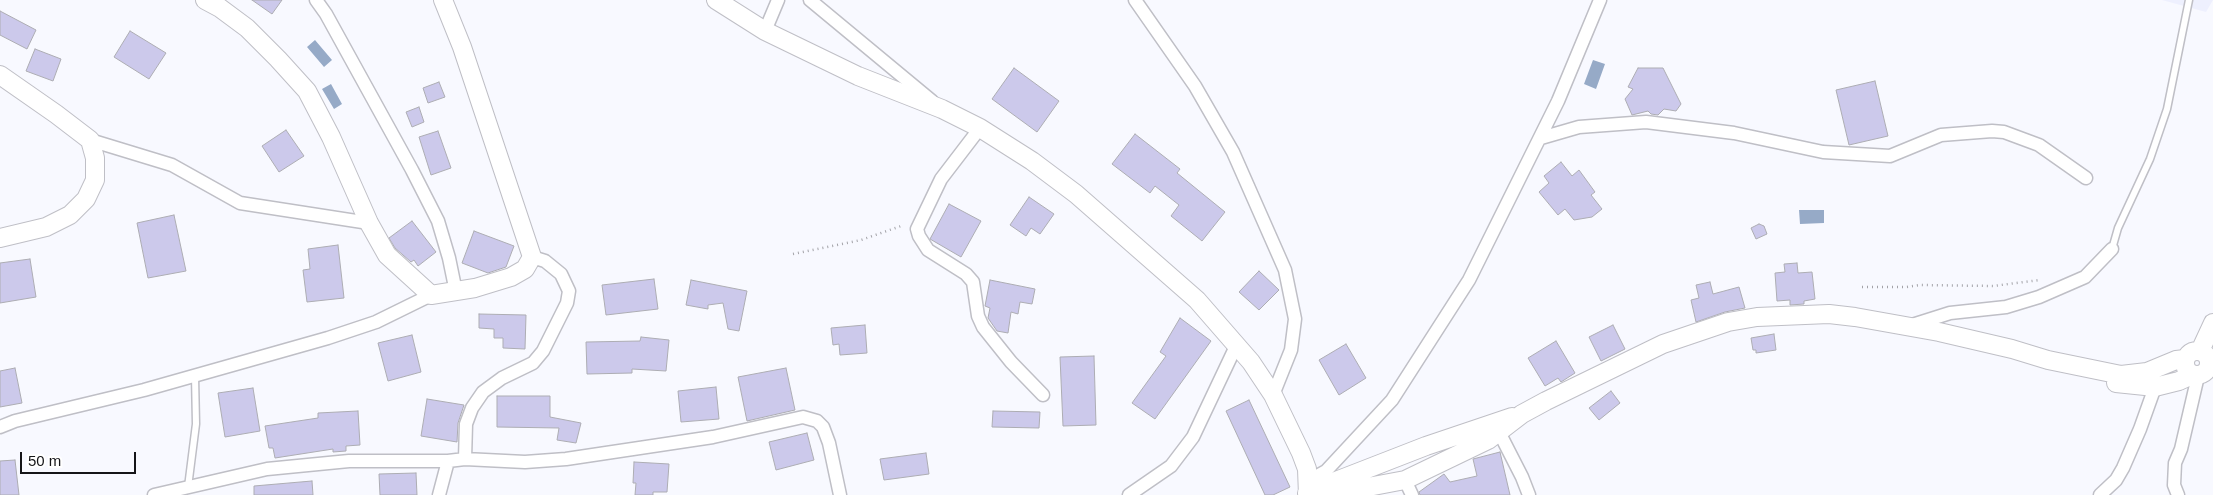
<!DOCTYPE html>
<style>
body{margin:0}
#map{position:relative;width:2213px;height:495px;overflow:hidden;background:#f8f9ff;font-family:Arial,sans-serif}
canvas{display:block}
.scale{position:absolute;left:20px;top:452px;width:116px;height:22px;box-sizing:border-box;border:2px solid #151518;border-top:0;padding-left:6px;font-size:15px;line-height:18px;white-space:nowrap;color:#151518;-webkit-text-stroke:4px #fff;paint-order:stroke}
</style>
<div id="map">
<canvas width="2213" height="495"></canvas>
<div class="scale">50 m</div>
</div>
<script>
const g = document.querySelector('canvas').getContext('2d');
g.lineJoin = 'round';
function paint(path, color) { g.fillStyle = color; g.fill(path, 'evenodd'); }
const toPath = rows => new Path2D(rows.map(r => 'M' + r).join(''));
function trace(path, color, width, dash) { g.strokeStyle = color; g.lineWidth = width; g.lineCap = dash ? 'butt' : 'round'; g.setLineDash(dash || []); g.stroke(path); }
paint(toPath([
 [2162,0,2213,0,2206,12]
]), '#eef0fe');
paint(toPath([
 [315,40,332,60,324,67,307,47],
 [1593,60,1605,64,1596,89,1584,84],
 [331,84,342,104,334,109,322,89],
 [1799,210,1824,210,1824,223,1800,224]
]), '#96aac7');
const building = toPath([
 [252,0,282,0,272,14,252,0],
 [0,11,36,30,27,49,0,35,0,11],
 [130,31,166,53,149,79,114,57,130,31],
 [35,49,61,59,53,81,26,71,35,49],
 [1014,68,1059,101,1037,132,992,99,1014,68],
 [1638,68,1663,68,1681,104,1676,111,1664,109,1658,115,1651,114,1648,111,1632,115,1625,99,1633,89,1628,87,1638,68],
 [1875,81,1888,136,1849,145,1836,90,1875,81],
 [439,82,445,97,428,103,423,88,439,82],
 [419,107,424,122,412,127,406,112,419,107],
 [286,130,304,156,279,172,262,146,286,130],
 [438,131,451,168,431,175,419,137,438,131],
 [1135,134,1180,169,1177,173,1225,212,1202,241,1171,216,1179,205,1155,186,1150,193,1112,164,1135,134],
 [1561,162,1572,176,1579,170,1595,192,1591,195,1602,209,1592,217,1574,220,1565,209,1558,215,1539,192,1549,183,1544,176,1561,162],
 [1029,197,1054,214,1040,234,1031,228,1026,236,1010,225,1029,197],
 [949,204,981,221,961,257,930,239,949,204],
 [174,215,186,271,148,278,137,223,174,215],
 [412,221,436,252,418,266,414,260,411,262,395,248,389,238,412,221],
 [1759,224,1764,226,1767,234,1756,239,1751,228,1759,224],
 [474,231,514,246,506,267,488,273,462,263,474,231],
 [338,245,344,298,307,302,303,270,310,269,308,249,338,245],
 [30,259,36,297,0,303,0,263,30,259],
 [1797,263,1798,273,1812,272,1815,299,1804,301,1804,304,1790,305,1790,300,1777,301,1775,273,1785,272,1784,264,1797,263],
 [1259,271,1279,290,1259,310,1239,292,1259,271],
 [654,279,658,309,606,315,602,285,654,279],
 [691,280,747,291,739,331,728,329,723,303,708,305,708,309,686,305,691,280],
 [990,280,1035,289,1032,304,1020,302,1018,314,1011,312,1008,333,997,331,988,318,990,308,985,306,990,280],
 [1710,282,1713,294,1739,287,1745,308,1725,312,1696,322,1691,300,1699,298,1696,285,1710,282],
 [479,314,526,315,525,349,503,348,503,338,494,338,494,329,479,328,479,314],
 [1180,318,1211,341,1155,419,1132,403,1166,356,1160,352,1180,318],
 [865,325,867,353,840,355,839,344,833,345,831,328,865,325],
 [1613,325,1625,349,1601,361,1589,337,1613,325],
 [1774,334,1776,350,1756,353,1756,350,1753,350,1751,338,1774,334],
 [412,335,421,372,388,381,378,343,412,335],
 [641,337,669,340,666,371,632,369,632,373,587,374,586,342,640,341,641,337],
 [1556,341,1575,373,1561,382,1558,378,1545,386,1528,358,1556,341],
 [1346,344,1366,378,1339,395,1319,360,1346,344],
 [1094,356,1096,425,1063,426,1060,357,1094,356],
 [15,368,22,403,0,407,0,371,15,368],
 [786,368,795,410,747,421,738,377,786,368],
 [716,387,719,419,681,422,678,391,716,387],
 [253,388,260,431,225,437,218,393,253,388],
 [1611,391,1620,403,1599,420,1589,408,1611,391],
 [497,396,550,396,550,417,581,423,576,443,557,440,559,428,497,427,497,396],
 [427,399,464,405,458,423,457,442,421,436,427,399],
 [1249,400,1290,487,1273,495,1265,495,1226,411,1249,400],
 [358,411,360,445,346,446,346,451,333,452,333,449,275,458,273,448,269,448,265,426,318,418,318,413,358,411],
 [993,411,1040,412,1039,428,992,427,993,411],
 [807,433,814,460,776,470,769,442,807,433],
 [1500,452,1510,495,1420,495,1419,492,1444,474,1450,482,1477,476,1473,459,1500,452],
 [926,453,929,474,884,480,880,459,926,453],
 [15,460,19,495,0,495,0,461,15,460],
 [634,462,669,464,667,492,653,492,653,495,635,495,636,483,633,483,634,462],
 [416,473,417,495,380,495,379,474,416,473],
 [312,481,313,495,254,495,254,486,312,481]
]);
paint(building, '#ccc9eb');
trace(building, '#adadb3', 1);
const lane = toPath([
 [2112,249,2118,228,2150,159,2167,109,2189,0],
 [188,487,196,424,195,376]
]);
const street = toPath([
 [316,0,326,14,412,170,438,221,449,258,456,292],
 [810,0,932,101],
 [1135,0,1195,86,1233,152,1285,270,1295,319,1291,350,1273,395],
 [765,31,778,0],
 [980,128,941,179,917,229,919,236,928,250,966,274,973,282,978,316,983,327,1011,362,1043,395],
 [1541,138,1579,127,1646,122,1734,133,1823,152,1890,156,1941,135,1992,131,2004,132,2039,145,2086,178],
 [90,140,172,165,240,203,369,223],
 [1909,326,1950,313,2006,307,2039,297,2085,277,2112,249],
 [2210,361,2213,358],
 [0,427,15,421,144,390,328,338,376,322,431,295],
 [1499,432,1522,477,1529,495],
 [465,459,525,462,566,459,713,437,803,417,817,421,823,427,829,443,840,495],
 [1405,480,1412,495],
 [1308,481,1326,471,1392,400,1469,280,1558,101,1600,0],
 [154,495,267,469,349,461,448,461],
 [439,495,448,461,465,459,466,424,472,408,483,392,502,378,533,363,543,351,567,303,569,291,561,274,545,261,532,257],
 [1129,495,1171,466,1193,437,1237,344],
 [2100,495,2116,480,2123,468,2140,429,2155,387],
 [2178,495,2174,485,2175,463,2181,449,2198,376]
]);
const secondary = toPath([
 [205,0,220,8,247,28,278,59,307,91,331,137,369,223,387,255,431,295,475,288,511,277,525,269,532,257,462,47,443,0],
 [716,0,765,31,858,76,942,109,980,128,1032,161,1076,194,1197,300,1251,362,1273,395,1301,453,1307,469,1308,495],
 [0,75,56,114,90,140,95,158,95,180,86,199,70,215,46,227,0,238],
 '2185 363a12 12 0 1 1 24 0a12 12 0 1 1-24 0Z',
 [2200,351,2213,323],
 [2116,383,2155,387,2179,381,2192,375],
 [1318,488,1426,446,1512,417],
 [1307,493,1341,492,1405,480,1488,440,1522,414,1546,401,1663,344,1728,322,1757,317,1829,314,1855,317,1939,332,2012,349,2048,360,2121,375,2147,372,2176,360,2185,359]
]);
trace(lane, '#bfbfc6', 9);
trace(street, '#bfbfc6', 15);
trace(secondary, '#bfbfc6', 20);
trace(toPath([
 [793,254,861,240,904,225],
 [1862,287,1907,287,1920,285,1993,286,2040,280]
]), '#a3a3a8', 2.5, [1, 4]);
trace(lane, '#fff', 6);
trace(street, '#fff', 12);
trace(secondary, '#fff', 18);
</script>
